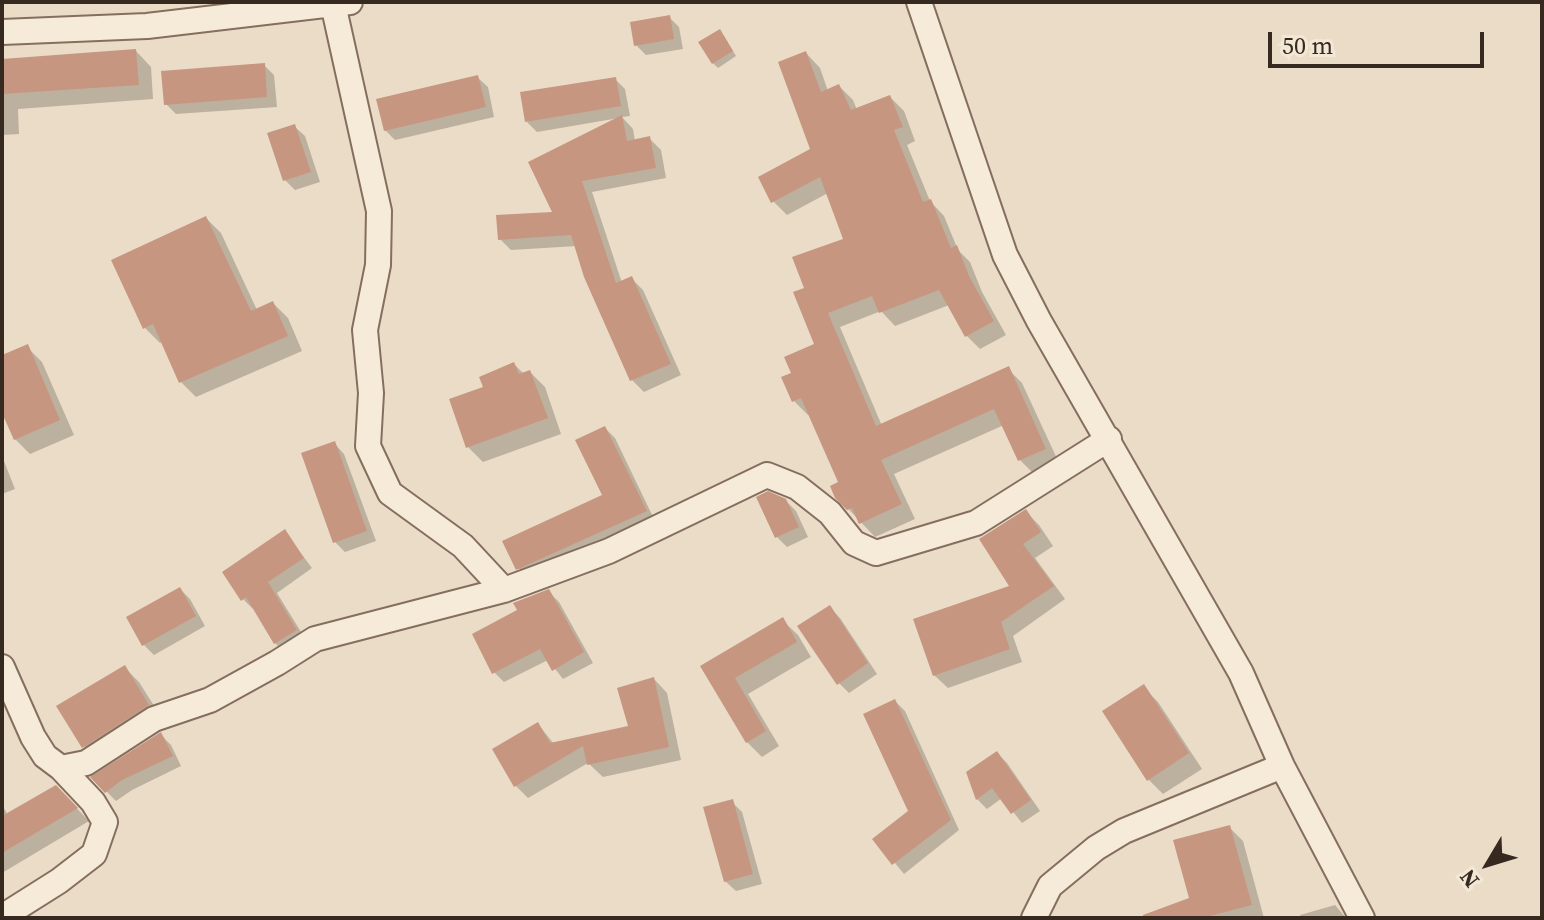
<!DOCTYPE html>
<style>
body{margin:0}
#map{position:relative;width:1544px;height:920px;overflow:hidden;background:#ebdcc7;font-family:"Source Serif 4",serif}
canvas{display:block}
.frame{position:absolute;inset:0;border:4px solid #362920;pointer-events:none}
.north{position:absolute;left:1448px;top:824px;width:80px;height:80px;-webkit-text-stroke:6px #f3e7d6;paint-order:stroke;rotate:232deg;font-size:22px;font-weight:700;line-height:32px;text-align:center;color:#362920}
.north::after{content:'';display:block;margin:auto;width:28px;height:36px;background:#362920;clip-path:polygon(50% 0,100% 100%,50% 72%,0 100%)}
.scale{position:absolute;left:1268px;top:32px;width:216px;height:36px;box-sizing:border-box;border:4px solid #362920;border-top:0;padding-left:10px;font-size:24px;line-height:28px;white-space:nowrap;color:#362920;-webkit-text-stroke:6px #f3e7d6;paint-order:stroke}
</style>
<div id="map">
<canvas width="1544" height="920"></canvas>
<div class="frame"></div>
<div class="north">N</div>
<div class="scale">50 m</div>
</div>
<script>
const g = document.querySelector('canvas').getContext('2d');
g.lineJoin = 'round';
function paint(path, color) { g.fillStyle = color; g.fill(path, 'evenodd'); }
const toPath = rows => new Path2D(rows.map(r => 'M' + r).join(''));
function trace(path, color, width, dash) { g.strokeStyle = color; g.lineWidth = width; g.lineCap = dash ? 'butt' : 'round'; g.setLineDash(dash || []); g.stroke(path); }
paint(toPath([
 [209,2,240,2,240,4],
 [669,17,679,27,683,49,646,55,636,45],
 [724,36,736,56,718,68,713,63],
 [136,51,151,67,153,99,18,109,19,134,2,135,2,65],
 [806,53,820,68,828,91,839,86,853,100,857,110,890,97,904,111,915,141,907,145,930,201,944,216,958,250,970,262,982,292,1006,335,980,349,966,335,949,305,895,326,881,311,840,327,882,426,1008,369,1022,383,1059,463,1034,474,1020,460,1004,425,894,474,915,519,875,537,837,497,840,483,810,414,808,415,794,401,793,374,816,345,806,289,846,240,828,193,787,215,773,201,812,150],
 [264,65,274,75,277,107,176,114,166,104],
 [477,77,488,87,494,117,395,140,385,130],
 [615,79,625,89,630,116,622,117,633,129,635,141,650,139,661,150,666,178,592,192,622,283,632,279,643,290,681,375,644,392,632,380,586,276,577,246,511,250,500,239,555,214,619,118,537,132,527,122],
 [294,126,305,136,320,182,295,190,285,180],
 [206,218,221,233,257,310,273,303,288,318,302,351,196,397,181,382,163,341,160,343,145,328],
 [27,347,42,362,74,435,30,454,15,439,2,408,2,357],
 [514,364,524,374,530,372,545,387,561,434,483,462,468,447,486,388],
 [605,428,615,438,655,521,528,578,518,568,605,496],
 [334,443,344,454,376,541,345,552,335,542],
 [2,456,15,489,2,494],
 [785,500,796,511,808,537,787,547,777,537],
 [1026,512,1039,525,1053,546,1035,558,1065,599,1013,636,1022,662,948,688,934,675,1012,587],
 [284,531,312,568,277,593,306,640,285,653,275,643,255,608,253,609,243,599],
 [180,589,190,599,205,626,154,655,144,645],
 [549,592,559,602,593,663,563,679,548,660,504,682,494,672,520,611],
 [830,608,840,618,877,674,849,693,839,683],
 [782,620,798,635,811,657,748,694,779,746,762,757,747,742,703,667],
 [124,667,139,682,163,720,99,761,84,746],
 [654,679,667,693,681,760,603,777,588,763,528,798,515,785,538,724,554,744,630,727],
 [1143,687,1158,702,1202,769,1163,794,1148,779],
 [895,701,905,711,959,830,904,874,875,839,910,811],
 [161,735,171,745,181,766,132,790,116,801,93,778],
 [997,753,1007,763,1040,811,1022,823,1002,798,987,809,977,799,968,773],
 [56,787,89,821,2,873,2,805,8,815],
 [732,802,742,812,762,884,736,891,725,881],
 [1229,827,1243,841,1264,918,1141,918,1192,899],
 [1335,905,1346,918,1301,918,1300,915]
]), '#0003');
paint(toPath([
 [670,15,674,39,634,46,630,22],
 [720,29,733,51,712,64,698,42],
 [136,49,139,85,2,94,2,59],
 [806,51,821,92,839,84,851,110,890,95,903,127,894,130,923,202,931,199,951,248,957,245,969,276,994,321,965,337,939,290,879,313,872,296,828,313,876,426,1009,366,1046,449,1018,461,994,409,881,460,902,504,859,524,852,508,847,510,835,498,830,486,838,482,801,398,792,402,781,377,791,373,784,357,814,344,793,292,804,288,792,257,843,239,820,177,771,203,758,177,810,149,778,62],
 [265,63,267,97,164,105,161,71],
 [478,75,486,107,384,131,376,99],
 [616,77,621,106,525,122,520,92],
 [622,115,627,141,650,136,656,168,582,181,616,283,632,276,671,364,630,381,584,277,571,235,498,240,496,215,552,212,528,162],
 [295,124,311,172,283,181,267,133],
 [206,216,251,311,273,301,288,336,179,383,153,324,143,329,111,260],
 [28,344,60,420,14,440,2,413,2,355],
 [514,362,519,374,530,370,548,418,466,448,449,399,483,387,479,377],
 [605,426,647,511,516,570,502,541,602,495,575,440],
 [335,441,367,531,333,543,301,453],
 [768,491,786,499,799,527,775,538,756,497],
 [1026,509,1041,532,1023,544,1054,586,1001,622,1010,649,933,676,913,619,1009,586,979,539],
 [285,529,304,558,268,582,297,630,274,644,246,597,241,601,222,572],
 [180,587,196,616,142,646,126,617],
 [549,589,584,652,552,671,540,649,492,674,472,634,517,610,513,603],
 [830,605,868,663,837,685,797,626],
 [783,617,797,642,735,678,766,731,746,743,700,666],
 [125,665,149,705,82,748,56,706],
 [654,677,669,747,587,765,583,746,514,787,492,749,538,722,550,743,628,726,617,688],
 [1144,684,1189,753,1147,781,1102,711],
 [895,699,951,820,892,865,872,839,908,811,863,714],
 [161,732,173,756,122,780,105,793,90,777],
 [997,751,1031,800,1011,814,992,788,976,800,966,772],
 [56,785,78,808,2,853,2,816],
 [733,799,753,874,724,882,703,807],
 [1230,825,1252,905,1202,918,1143,918,1143,915,1189,898,1173,840]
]), '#c69680');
const street = toPath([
 [919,2,1005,255,1039,321,1241,673,1282,766,1362,918],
 [333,4,379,211,378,265,365,330,371,393,368,446,390,493,463,546,504,590],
 [2,32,147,26,350,2],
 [2,667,33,737,45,756,61,768,93,802,105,822,94,854,59,881,2,917],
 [61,768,86,763,154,719,210,700,277,663,315,639,504,590,609,551,767,475,797,487,830,513,854,543,876,553,976,523,1109,439],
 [1034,918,1050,886,1096,848,1124,831,1282,766]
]);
trace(street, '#856e5e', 28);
trace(street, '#f6ebd9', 24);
</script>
